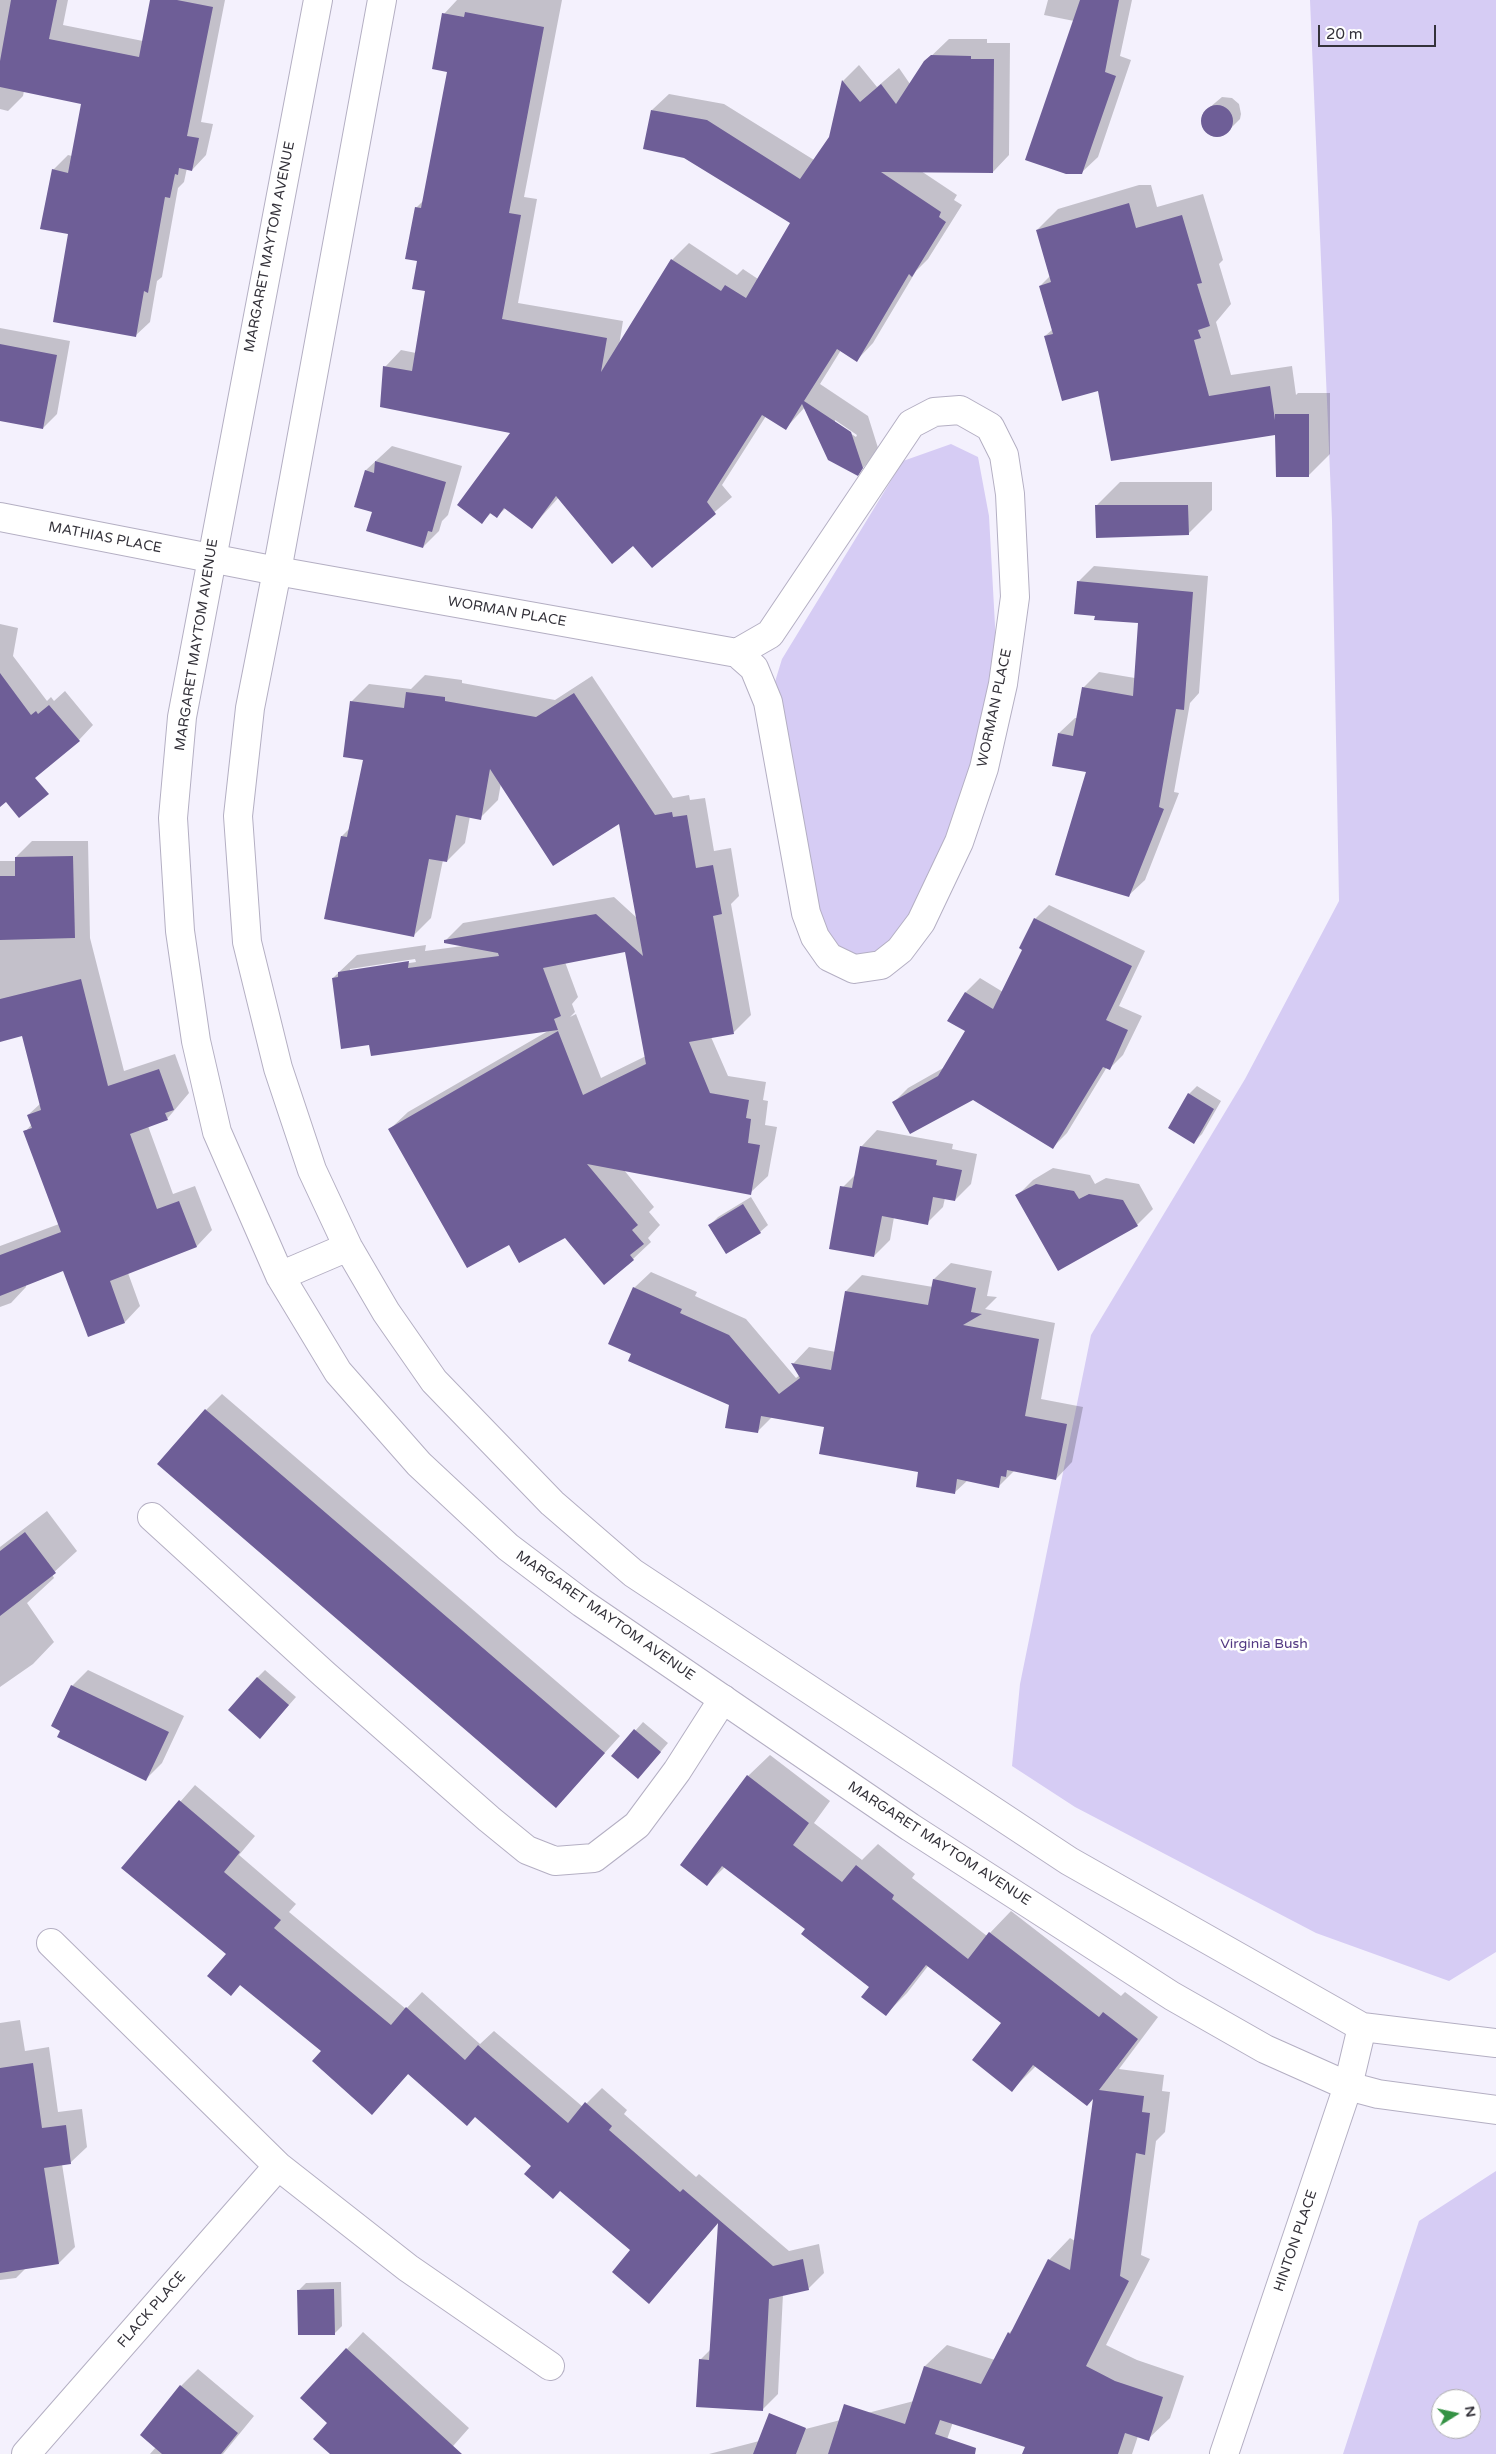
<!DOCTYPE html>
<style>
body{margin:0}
#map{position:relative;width:1496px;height:2454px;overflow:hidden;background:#f4f1fd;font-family:"Varela Round",sans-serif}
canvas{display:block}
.north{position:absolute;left:1431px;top:2389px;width:50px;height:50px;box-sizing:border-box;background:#fff;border:1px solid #aeadb0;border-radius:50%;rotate:80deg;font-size:14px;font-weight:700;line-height:20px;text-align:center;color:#34323a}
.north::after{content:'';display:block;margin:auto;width:18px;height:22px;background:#349244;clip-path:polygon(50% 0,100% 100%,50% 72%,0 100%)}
.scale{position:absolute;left:1318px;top:25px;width:118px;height:22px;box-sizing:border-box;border:2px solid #34323a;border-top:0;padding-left:6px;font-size:15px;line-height:18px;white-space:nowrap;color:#34323a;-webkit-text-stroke:4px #fff;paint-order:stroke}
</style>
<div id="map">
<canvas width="1496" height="2454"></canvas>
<div class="north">N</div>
<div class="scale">20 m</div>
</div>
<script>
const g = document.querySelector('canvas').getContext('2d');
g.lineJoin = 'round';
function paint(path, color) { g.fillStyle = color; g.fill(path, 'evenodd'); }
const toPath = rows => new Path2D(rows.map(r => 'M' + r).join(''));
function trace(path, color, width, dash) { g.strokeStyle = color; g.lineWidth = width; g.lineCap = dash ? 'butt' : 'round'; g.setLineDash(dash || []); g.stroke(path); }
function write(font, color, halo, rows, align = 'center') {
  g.font = font + ' "Varela Round",sans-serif'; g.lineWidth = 5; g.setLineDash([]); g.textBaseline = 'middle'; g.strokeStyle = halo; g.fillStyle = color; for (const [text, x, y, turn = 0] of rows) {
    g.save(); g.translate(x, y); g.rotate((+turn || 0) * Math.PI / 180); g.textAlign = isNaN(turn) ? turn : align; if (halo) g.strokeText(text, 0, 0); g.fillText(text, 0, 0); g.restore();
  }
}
paint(toPath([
 [1310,0,1496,0,1496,1952,1449,1981,1316,1933,1075,1807,1012,1766,1020,1684,1091,1335,1245,1079,1339,901,1332,520],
 [951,444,978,457,989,516,997,662,985,739,903,947,845,964,820,942,766,711,782,659,903,461],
 [1496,2171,1496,2454,1343,2454,1419,2221],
 [1441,2399,1471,2399,1471,2429,1441,2429]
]), '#d6ccf4');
paint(toPath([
 [0,0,68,0,63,25,143,41,151,0,225,0,201,122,213,124,206,155,192,170,187,168,184,182,178,188,162,277,157,281,150,322,135,336,70,233,53,170,68,155,72,156,82,103,24,91,23,96,8,111,0,109],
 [457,0,562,0,524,197,537,199,518,303,623,321,619,346,672,260,689,243,737,275,743,269,758,279,792,222,652,110,669,94,724,104,814,160,830,137,843,81,859,65,877,87,899,68,910,84,925,62,949,39,987,39,987,43,1010,43,1009,155,993,172,921,171,957,195,954,200,962,205,928,259,916,271,873,343,857,360,841,350,820,384,868,416,879,451,857,474,805,407,786,428,766,416,722,485,732,497,652,566,633,545,559,497,532,527,506,508,497,516,492,512,482,522,512,432,385,367,401,350,416,353,427,290,418,260,416,208,424,200,449,71,444,14],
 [835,420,857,435,856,437,835,423],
 [1048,0,1132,0,1120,56,1131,60,1098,157,1081,173,1074,21,1044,15],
 [1222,97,1232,98,1239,104,1241,114,1240,119,1224,135,1216,137,1204,129,1203,113],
 [1139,185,1151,185,1157,207,1203,194,1223,260,1219,264,1231,304,1216,322,1231,375,1292,366,1296,395,1298,393,1330,393,1330,454,1308,476,1277,434,1099,390,1045,336,1053,329,1040,286,1050,276,1037,230,1058,209],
 [0,328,70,341,57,414,43,428,0,420],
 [392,446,462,466,448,515,442,521,439,531,423,547,373,512,366,470],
 [1120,482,1212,482,1212,510,1188,534,1096,506],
 [1094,566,1208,576,1199,693,1190,703,1174,792,1179,793,1145,880,1129,895,1088,771,1059,733,1075,718,1077,718,1083,688,1099,672,1135,678,1139,622,1096,615,1078,582],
 [0,624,18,628,13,656,47,701,51,697,54,701,65,691,93,725,79,740,0,762],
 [425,675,462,680,462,683,555,700,592,676,673,798,689,795,690,800,705,798,714,851,731,848,739,896,731,904,751,1015,734,1032,711,1037,728,1076,766,1082,763,1100,768,1101,765,1125,777,1127,768,1176,750,1193,624,1170,654,1207,649,1212,660,1225,648,1238,651,1242,633,1259,565,1236,509,1244,390,1129,408,1112,548,1031,370,1043,333,978,357,955,426,945,425,951,463,946,445,941,463,923,614,897,637,918,620,822,501,783,498,800,480,818,470,816,465,843,447,861,443,860,431,918,414,935,342,836,350,828,364,759,351,702,369,684,411,689],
 [626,951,646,1056,601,1078,576,1014,570,1017,575,1012,572,1004,578,997,565,962],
 [415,959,416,962,350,972,350,969],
 [32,841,88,841,90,938,124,1071,175,1054,189,1093,167,1119,148,1126,173,1194,195,1186,212,1230,197,1246,128,1273,140,1306,125,1322,64,1270,26,1285,26,1287,11,1303,0,1307,0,1246,59,1224,25,1132,32,1124,28,1115,41,1103,23,1034,0,1040,0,861,16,861,16,857],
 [1049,905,1145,951,1119,1006,1142,1016,1123,1055,1109,1069,1107,1067,1067,1133,1053,1147,973,1098,894,1102,908,1088,945,1067,967,1031,949,1020,966,992,980,978,1003,992,1024,949,1035,919],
 [1197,1086,1221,1101,1202,1134,1194,1142,1189,1094],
 [877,1130,953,1144,952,1149,977,1154,971,1184,955,1200,945,1198,943,1207,927,1223,894,1217,890,1240,874,1256,841,1189,856,1174,861,1147],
 [1053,1168,1090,1175,1095,1184,1106,1178,1139,1184,1153,1209,1137,1225,1017,1196,1033,1180],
 [751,1197,768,1225,760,1232,710,1225,718,1217],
 [951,1263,992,1271,987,1296,997,1297,985,1309,1055,1323,1041,1399,1083,1407,1072,1462,1056,1479,1015,1470,999,1486,968,1480,954,1493,920,1471,825,1426,772,1417,757,1432,730,1405,632,1353,634,1288,651,1272,697,1292,695,1296,746,1319,796,1378,800,1375,793,1364,809,1347,836,1352,846,1291,862,1275,933,1287,934,1279],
 [222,1394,620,1736,556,1807,206,1410],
 [47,1511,77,1551,52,1574,54,1578,27,1603,54,1642,33,1664,0,1687,0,1547],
 [88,1670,184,1716,162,1763,146,1779,62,1730,72,1686],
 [265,1670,296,1697,260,1738,257,1678],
 [643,1722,668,1743,646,1769,613,1756],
 [770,1755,830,1801,814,1823,862,1860,878,1844,915,1874,912,1878,987,1936,1011,1911,1121,1996,1125,1992,1158,2017,1119,2069,1164,2075,1162,2091,1170,2092,1165,2132,1156,2141,1141,2255,1150,2259,1106,2345,1137,2360,1184,2376,1170,2418,1148,2439,1138,2436,1132,2454,1024,2454,1026,2446,953,2422,942,2454,709,2454,914,2401,925,2366,947,2345,995,2360,1009,2333,1015,2327,1049,2260,1070,2238,1075,2241,1094,2097,1036,2066,1012,2090,1003,2023,928,1966,907,1993,886,2014,870,1987,807,1929,725,1867,707,1884,748,1776],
 [195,1785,255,1836,239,1855,296,1904,289,1912,406,2009,422,1992,480,2044,494,2031,583,2107,602,2088,627,2110,624,2114,696,2177,699,2174,789,2251,819,2244,824,2273,808,2289,783,2294,778,2394,762,2410,700,2360,711,2349,719,2222,649,2302,632,2250,475,2116,409,2073,372,2113,323,2051,241,1984,231,1994,227,1954,122,1868],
 [20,2020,25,2051,49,2047,58,2112,82,2109,87,2147,70,2163,62,2164,75,2247,59,2263,26,2268,16,2278,0,2280,0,2023],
 [341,2282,342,2326,334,2334,298,2291,306,2283],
 [363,2332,469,2428,446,2454,332,2454,329,2423,347,2349],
 [198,2369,254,2416,223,2454,150,2454,156,2447,181,2386]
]), '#0003');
paint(toPath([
 [11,0,57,0,49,39,139,57,150,0,177,0,213,7,187,136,199,138,192,171,179,168,178,175,175,174,170,198,165,197,148,293,144,291,136,337,53,322,68,234,40,229,52,169,68,173,81,104,0,87,0,61],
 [1080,0,1119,0,1105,72,1116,76,1082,174,1066,174,1025,160],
 [465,12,544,27,509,213,521,215,502,319,607,338,601,372,671,259,721,291,725,285,746,298,790,223,684,158,643,149,651,110,707,120,800,179,829,137,842,80,860,102,881,84,896,104,924,61,931,55,971,56,971,59,994,59,993,173,881,172,941,212,939,217,946,222,912,277,909,274,857,362,837,349,804,401,851,432,863,468,858,476,828,460,802,404,786,430,762,415,707,502,716,514,652,568,633,546,612,564,556,496,532,529,504,508,497,518,490,513,482,524,457,505,510,433,380,407,383,366,412,371,425,291,412,289,417,261,405,259,415,207,421,208,447,72,432,69,442,13,464,17],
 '1201 121a16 16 0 1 1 32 0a16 16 0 1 1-32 0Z',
 [1129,203,1136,228,1182,215,1202,283,1197,284,1210,326,1198,330,1201,338,1194,340,1209,396,1270,386,1275,420,1275,414,1309,414,1309,477,1276,477,1275,435,1111,461,1098,391,1062,401,1044,336,1053,334,1039,286,1051,282,1036,230],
 [0,344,57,355,43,429,0,421],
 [375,461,446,482,432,532,428,531,423,548,366,531,372,512,354,507,365,470,374,473],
 [1095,505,1188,505,1189,535,1096,538],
 [1077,581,1193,592,1184,710,1176,709,1159,807,1164,809,1129,897,1055,875,1086,772,1052,766,1058,733,1073,736,1082,687,1133,696,1138,623,1094,620,1095,616,1074,614],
 [0,673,31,715,36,711,38,714,49,705,80,741,35,778,49,794,19,818,6,802,0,807],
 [406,692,445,697,445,701,536,717,574,693,655,815,672,812,673,817,687,815,696,868,713,865,722,914,713,916,734,1034,689,1042,710,1093,749,1100,746,1118,751,1119,748,1143,760,1145,751,1195,587,1164,638,1225,632,1230,644,1244,630,1255,634,1260,604,1285,565,1238,519,1263,509,1245,467,1268,388,1129,558,1031,583,1095,646,1064,625,952,543,968,561,1016,554,1019,558,1030,371,1056,369,1045,341,1049,332,978,338,977,338,972,409,961,408,968,499,956,498,953,444,943,444,940,596,914,643,956,619,824,553,866,490,769,481,820,456,815,447,862,429,859,414,937,324,919,341,836,347,837,363,760,343,757,350,701,404,708],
 [73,856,75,938,0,940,0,876,15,876,15,857],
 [1034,918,1132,966,1106,1020,1128,1030,1110,1070,1103,1067,1053,1149,973,1100,910,1134,892,1102,938,1076,965,1031,947,1021,965,992,993,1009,1022,950,1019,948],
 [81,979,108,1086,159,1069,174,1110,165,1113,168,1120,130,1134,157,1209,179,1201,197,1247,110,1281,125,1323,88,1337,63,1271,0,1296,0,1255,61,1232,23,1131,32,1128,27,1115,41,1110,22,1036,0,1042,0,999],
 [1188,1093,1214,1109,1194,1144,1168,1128],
 [860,1146,937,1160,936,1165,962,1170,955,1201,933,1197,928,1225,882,1216,874,1257,829,1249,840,1186,852,1188],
 [1036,1184,1074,1191,1079,1199,1089,1194,1123,1200,1138,1226,1058,1271,1015,1195],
 [743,1204,761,1233,726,1254,708,1225],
 [933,1279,976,1288,971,1312,982,1314,963,1325,1039,1339,1025,1416,1067,1424,1056,1480,1007,1470,1006,1477,1001,1476,999,1488,957,1479,955,1494,916,1487,918,1472,819,1454,824,1427,761,1416,758,1433,725,1428,729,1405,628,1361,631,1354,608,1344,633,1287,682,1309,680,1313,729,1335,779,1394,800,1378,791,1363,831,1370,845,1291,928,1305],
 [205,1409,605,1753,556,1808,157,1464],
 [25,1532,56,1573,0,1616,0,1551],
 [257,1677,289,1705,260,1739,228,1710],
 [71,1685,169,1732,146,1781,57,1737,60,1731,51,1726],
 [634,1729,661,1752,638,1779,611,1756],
 [747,1775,809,1823,793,1845,842,1882,856,1865,894,1895,892,1899,968,1959,989,1932,1099,2017,1103,2012,1138,2039,1099,2090,1144,2096,1142,2112,1150,2113,1145,2155,1136,2153,1120,2276,1129,2281,1086,2366,1115,2381,1163,2397,1149,2441,1125,2433,1118,2454,1022,2454,1025,2447,940,2420,935,2434,976,2448,975,2454,828,2454,844,2404,905,2424,924,2366,981,2384,1008,2332,1010,2334,1048,2259,1070,2270,1093,2099,1087,2106,1033,2065,1012,2092,972,2060,1001,2023,926,1965,886,2016,861,1997,869,1987,801,1934,805,1929,722,1866,707,1886,680,1865],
 [179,1800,240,1852,224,1872,281,1920,274,1928,391,2025,406,2007,465,2060,478,2045,568,2123,585,2102,612,2126,609,2130,680,2192,683,2189,773,2266,803,2259,809,2290,769,2299,763,2411,696,2407,699,2359,709,2360,718,2223,649,2304,612,2272,630,2250,560,2191,553,2199,524,2174,531,2166,475,2117,467,2126,408,2074,372,2115,312,2061,321,2051,240,1985,231,1996,207,1976,226,1954,121,1868],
 [33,2063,42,2128,66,2125,71,2164,44,2168,59,2264,0,2273,0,2068],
 [334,2289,335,2335,298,2335,297,2290],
 [346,2348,462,2454,330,2454,313,2439,327,2423,300,2398],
 [180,2385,238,2433,221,2454,162,2454,140,2435],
 [769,2413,806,2428,796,2454,753,2454]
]), '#6e5e97');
const minor = toPath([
 [0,517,277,571,737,653,754,668,768,702,806,913,815,937,829,957,854,969,881,965,900,950,921,922,959,842,984,768,1003,684,1015,597,1010,494,1004,455,990,427,960,410,934,412,911,424,770,634,737,653],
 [152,1517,324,1674,489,1819,527,1850,555,1861,594,1858,637,1825,677,1771,723,1699],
 [51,1943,278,2166,408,2268,550,2366],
 [26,2454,278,2166],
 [1224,2454,1348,2086,1362,2027]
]);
const tertiary = toPath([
 [318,0,182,717,173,818,180,931,196,1041,217,1132,280,1276,338,1372,419,1464,508,1547,582,1603,910,1827,1172,1996,1265,2049,1348,2086,1378,2094,1496,2110],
 [382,0,277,571,250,708,238,816,247,942,278,1068,312,1170,348,1247,386,1312,434,1381,552,1503,633,1573,1069,1861,1362,2027,1496,2043],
 [280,1276,348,1247]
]);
trace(minor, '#b4afc3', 30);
trace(tertiary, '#b4afc3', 30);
trace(minor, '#fff', 28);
trace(tertiary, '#fff', 28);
write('14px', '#34323a', '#fff', [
 ["MARGARET MAYTOM AVENUE",270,247,-79],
 ["MATHIAS PLACE",105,538,11],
 ["WORMAN PLACE",507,612,10],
 ["MARGARET MAYTOM AVENUE",197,645,-81],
 ["WORMAN PLACE",995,708,-78],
 ["MARGARET MAYTOM AVENUE",605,1616,35],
 ["MARGARET MAYTOM AVENUE",939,1844,33],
 ["HINTON PLACE",1296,2241,-71],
 ["FLACK PLACE",152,2310,-49]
]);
write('14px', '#533983', '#fff', [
 ["Virginia Bush",1264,1644]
]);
</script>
